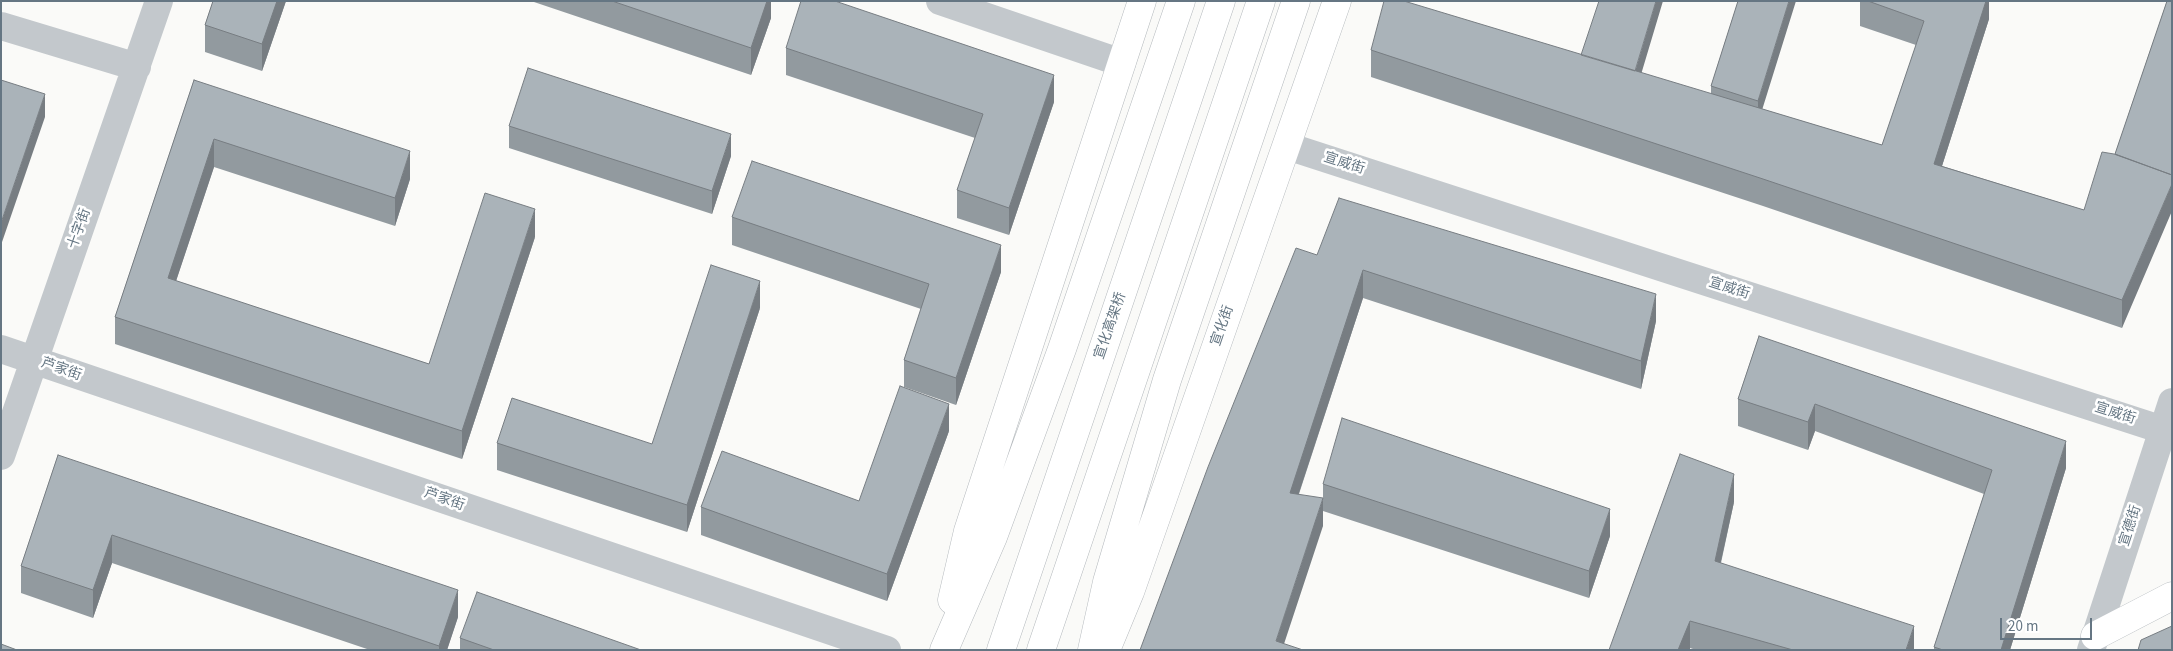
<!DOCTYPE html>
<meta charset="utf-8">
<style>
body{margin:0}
#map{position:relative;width:2173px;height:651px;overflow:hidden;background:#fafaf8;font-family:"Source Sans 3",sans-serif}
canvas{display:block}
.frame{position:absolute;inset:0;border:2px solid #657683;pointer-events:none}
.scale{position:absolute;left:2000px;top:618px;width:92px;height:22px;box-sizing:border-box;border:2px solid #657683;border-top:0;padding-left:6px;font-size:15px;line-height:18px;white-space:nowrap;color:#657683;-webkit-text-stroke:4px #fff;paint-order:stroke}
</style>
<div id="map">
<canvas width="2173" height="651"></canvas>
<div class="frame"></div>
<div class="scale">20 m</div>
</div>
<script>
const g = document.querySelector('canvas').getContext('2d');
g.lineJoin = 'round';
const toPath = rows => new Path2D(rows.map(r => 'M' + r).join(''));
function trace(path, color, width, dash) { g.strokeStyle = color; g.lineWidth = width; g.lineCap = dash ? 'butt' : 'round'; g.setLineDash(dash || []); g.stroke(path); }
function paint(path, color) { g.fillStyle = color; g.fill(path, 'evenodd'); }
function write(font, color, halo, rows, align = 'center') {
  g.font = font + ' "Source Sans 3","Noto Sans SC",sans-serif'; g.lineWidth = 5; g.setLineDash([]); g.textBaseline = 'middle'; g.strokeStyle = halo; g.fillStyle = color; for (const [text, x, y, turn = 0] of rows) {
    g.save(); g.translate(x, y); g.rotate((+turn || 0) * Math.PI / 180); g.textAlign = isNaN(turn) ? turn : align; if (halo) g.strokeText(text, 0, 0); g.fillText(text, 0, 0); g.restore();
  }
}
const major = toPath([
 [2095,636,2172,596]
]);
const highway = toPath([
 [952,600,968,531,1142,1],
 [944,650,993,537,1062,349,1181,1],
 [1001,650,1221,1],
 [1041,650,1261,1],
 [1092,650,1107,582,1167,380,1296,1],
 [1106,650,1130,592,1337,1]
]);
trace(major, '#b5babe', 29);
trace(highway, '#b4b9bd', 29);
trace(toPath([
 [940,1,1122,63],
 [1,26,137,67],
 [1287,146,2172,433],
 [1,349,887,650],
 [1,456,159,1],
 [2091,650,2172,402]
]), '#c3c8cc', 28);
trace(major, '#fff', 28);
trace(highway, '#fff', 28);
paint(toPath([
 [213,1,286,1,262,71,205,52,205,25],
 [531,1,771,1,771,18,751,75],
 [1738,1,1762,109,1882,145,1916,45,1860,26,1860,1,1989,1,1989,19,1942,166,2084,210,2115,154,2167,1,2122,328,1763,206,1371,77,1371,50,1711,94,1711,86],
 [786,48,1054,102,1009,235,957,218,957,190,975,138,786,75],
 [194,80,410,179,395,226,214,167,176,281,429,364,535,237,462,459,115,344,115,317],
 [509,126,731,156,712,214,509,148],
 [732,217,1001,272,956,405,904,387,904,360,921,309,732,245],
 [1317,255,1656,321,1641,389,1363,298,1299,494,1323,526,1140,650],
 [760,308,687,532,497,470,497,443,652,444],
 [1759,336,2066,468,2010,650,1934,650,1934,647,1984,494,1815,431,1808,450,1738,426,1738,399],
 [949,431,887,601,701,535,701,507,859,501],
 [58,455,458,617,447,650,370,650,112,563,93,618,21,593,21,566],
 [1323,484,1610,536,1589,598,1323,511],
 [1734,502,1721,563,1914,650,1696,650,1690,648,1609,650],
 [460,638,641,650,460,650]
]), '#929a9f');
paint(toPath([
 [277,1,286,1,262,71,262,44],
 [767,1,771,1,771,18,751,75,751,48],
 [1656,1,1663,1,1634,98,1634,75],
 [1789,1,1796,1,1758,123,1758,101],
 [1986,1,1989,1,1989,19,1934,191,1934,164],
 [1054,75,1054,102,1009,235,1009,208],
 [45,94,45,117,1,245,1,223],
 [731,134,731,156,712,214,712,191],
 [214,139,214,167,168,305,168,278],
 [410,151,410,179,395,226,395,198],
 [2172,184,2172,211,2122,328,2122,300],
 [535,209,535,237,462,459,462,431],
 [1001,245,1001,272,956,405,956,378],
 [1363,270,1363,298,1290,520,1290,493],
 [760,281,760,308,687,532,687,505],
 [1656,294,1656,321,1641,389,1641,361],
 [949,404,949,431,887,601,887,574],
 [1815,404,1815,431,1808,450,1808,422],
 [2066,441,2066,468,2010,650,2001,650],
 [1734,474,1734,502,1715,588,1715,561],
 [1323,498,1323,526,1282,650,1276,641],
 [1610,509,1610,536,1589,598,1589,571],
 [112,535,112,563,93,618,93,590],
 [458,590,458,617,447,650,439,650,439,646],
 [1690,621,1690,650,1678,650],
 [1914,626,1914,650,1906,650]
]), '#777d82');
const building = toPath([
 [213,1,277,1,262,44,205,25,213,1],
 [612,1,767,1,751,48,612,1],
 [801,1,835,1,1054,75,1009,208,957,190,983,114,786,48,801,1],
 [1384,1,1404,1,1882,145,1924,21,1868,1,1986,1,1934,164,2084,210,2102,152,2114,154,2172,175,2172,184,2122,300,1763,179,1371,50,1384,1],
 [1599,1,1656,1,1635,71,1581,55,1599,1],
 [1738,1,1789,1,1758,101,1711,86,1738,1],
 [2167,1,2172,1,2172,175,2115,154,2167,1],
 [528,68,731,134,712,191,509,126,528,68],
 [1,80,45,94,1,223,1,80],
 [194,80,410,151,395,198,214,139,168,278,429,364,485,193,535,209,462,431,115,317,194,80],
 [752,161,1001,245,956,378,904,360,929,284,732,217,752,161],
 [1339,198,1656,294,1641,361,1363,270,1290,493,1323,498,1276,641,1303,650,1140,650,1208,467,1296,248,1317,255,1339,198],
 [711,265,760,281,687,505,497,443,512,398,652,444,711,265],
 [1759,336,2066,441,2001,650,1943,650,1934,647,1992,470,1815,404,1808,422,1738,399,1759,336],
 [900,386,949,404,887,574,701,507,722,451,859,501,900,386],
 [1342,418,1610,509,1589,571,1323,484,1342,418],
 [1680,454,1734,474,1715,561,1914,626,1906,650,1793,650,1690,621,1678,650,1609,650,1680,454],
 [58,455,458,590,439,646,112,535,93,590,21,566,58,455],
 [477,592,641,650,494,650,460,638,477,592],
 [2172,626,2172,650,2138,650,2141,640,2172,626],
 [1,644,17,650,1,650,1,644]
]);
paint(building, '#aab3b9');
trace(building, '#777d82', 1);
write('14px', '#657683', '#fff', [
 ["宣威街",1344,164,18],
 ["十字街",80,229,-71],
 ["宣威街",1729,289,18],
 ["宣化高架桥",1111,326,-71],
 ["宣化街",1223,326,-71],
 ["芦家街",61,370,19],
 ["宣威街",2115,414,18],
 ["芦家街",444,500,19],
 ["宣德街",2131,526,-72]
]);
</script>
